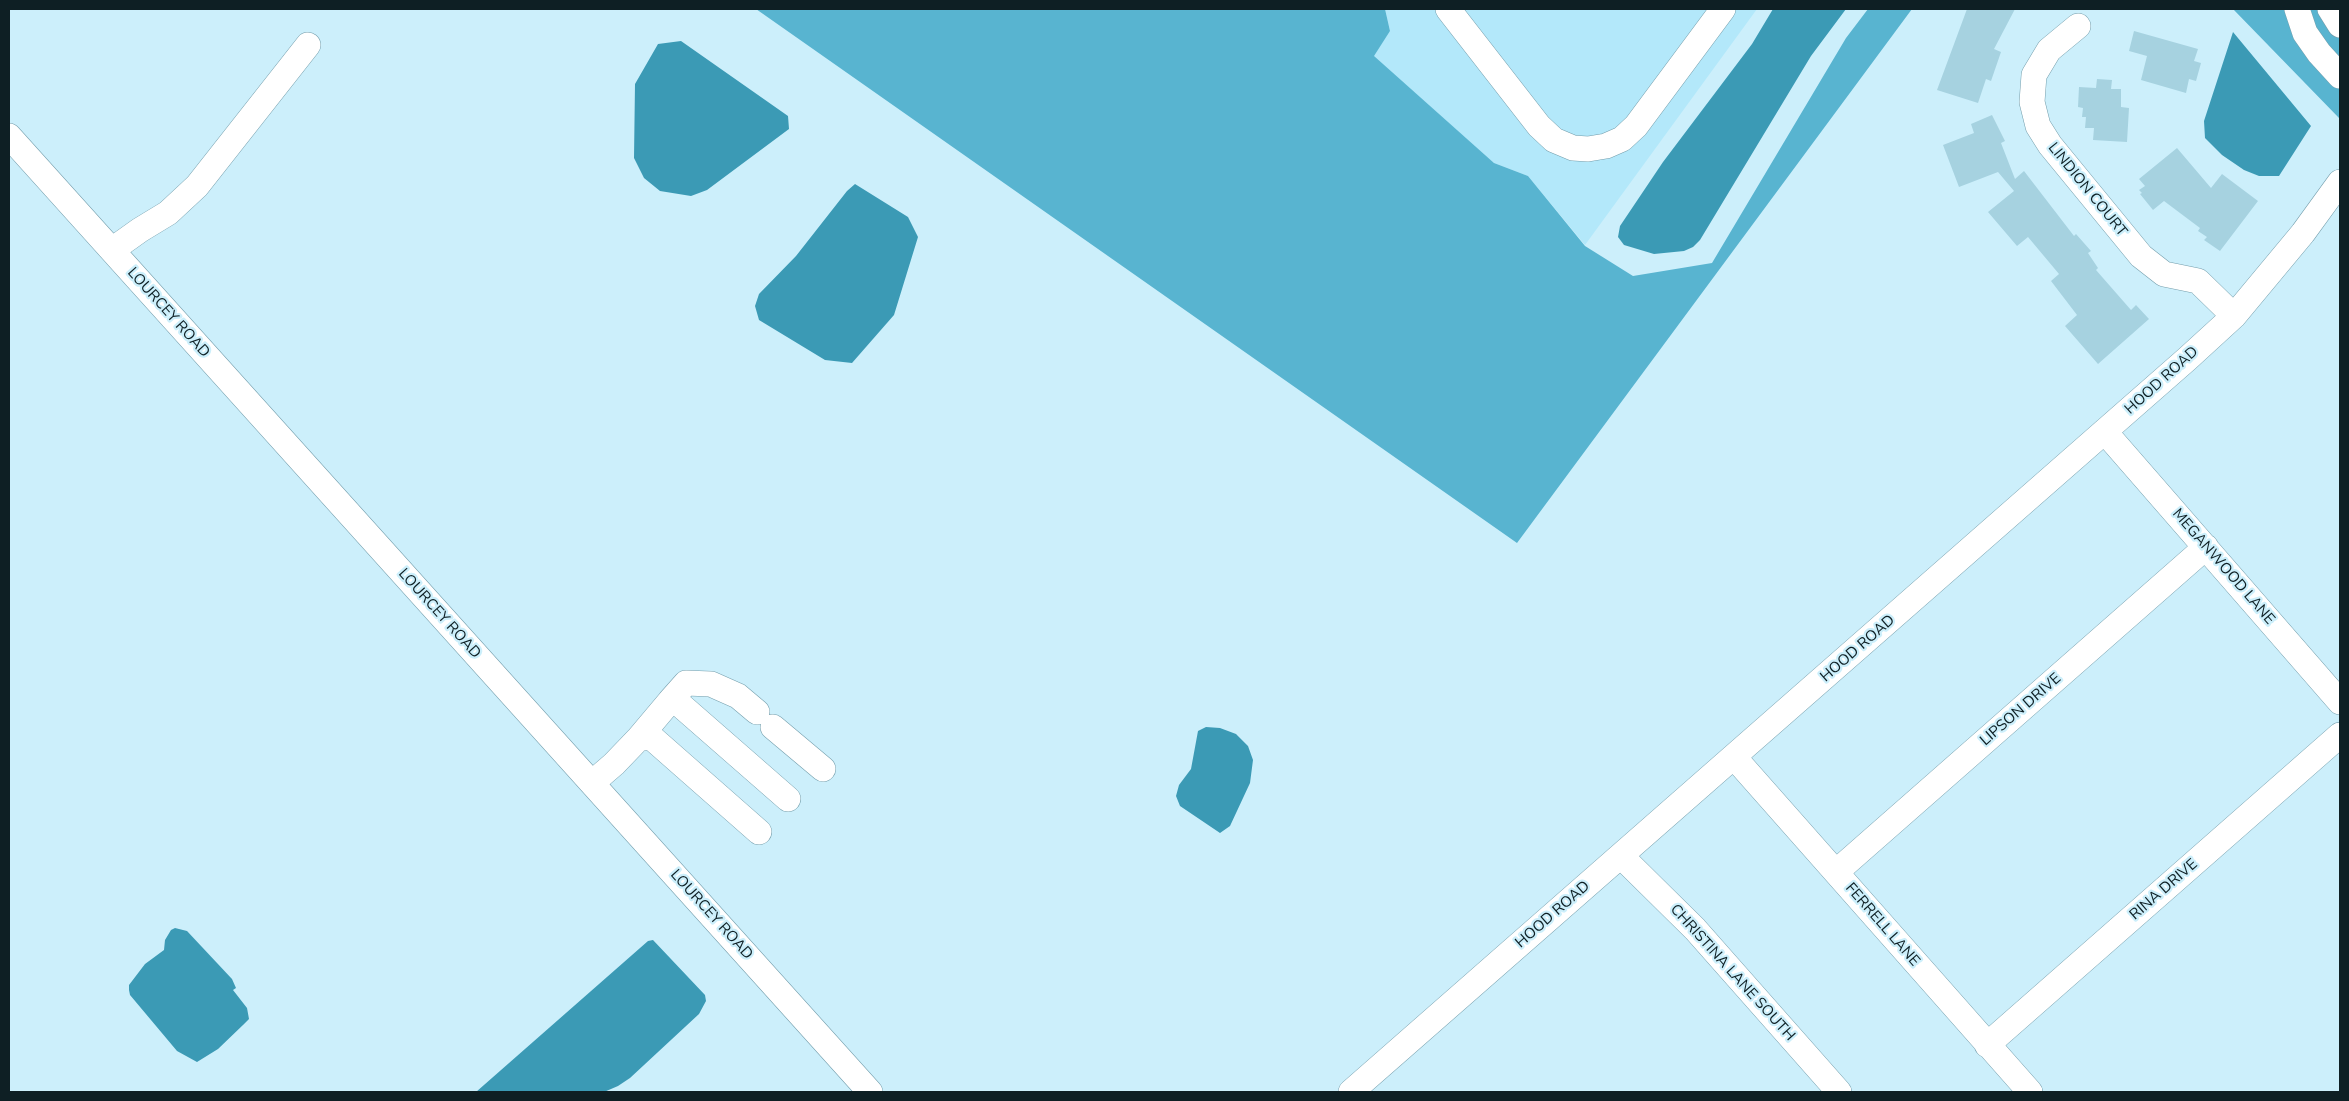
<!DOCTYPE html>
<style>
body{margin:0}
#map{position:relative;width:2349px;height:1101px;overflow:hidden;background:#cceffb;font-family:"Nunito Sans",sans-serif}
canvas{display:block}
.frame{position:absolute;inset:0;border:10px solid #0e1f24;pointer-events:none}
</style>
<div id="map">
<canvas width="2349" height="1101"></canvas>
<div class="frame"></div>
</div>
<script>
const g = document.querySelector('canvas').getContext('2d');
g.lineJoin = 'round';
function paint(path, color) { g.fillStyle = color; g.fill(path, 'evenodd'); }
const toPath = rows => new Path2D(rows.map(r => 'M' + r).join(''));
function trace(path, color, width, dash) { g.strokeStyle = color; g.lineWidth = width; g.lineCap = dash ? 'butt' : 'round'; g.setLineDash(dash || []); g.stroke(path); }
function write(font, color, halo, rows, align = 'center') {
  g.font = font + ' "Nunito Sans",sans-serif'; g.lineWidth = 4.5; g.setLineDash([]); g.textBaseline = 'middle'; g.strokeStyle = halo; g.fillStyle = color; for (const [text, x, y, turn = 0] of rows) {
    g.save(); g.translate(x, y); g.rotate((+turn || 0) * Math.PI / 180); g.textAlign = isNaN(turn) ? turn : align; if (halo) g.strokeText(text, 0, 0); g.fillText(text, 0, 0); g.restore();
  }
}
paint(toPath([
 [1385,9,1757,9,1585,245,1528,176,1494,163,1373,56,1390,31]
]), '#b3e8fa');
paint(toPath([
 [756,9,1385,9,1390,31,1374,56,1494,163,1528,176,1585,246,1633,276,1712,263,1846,38,1868,9,1912,9,1517,543],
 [2233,9,2340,9,2339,118]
]), '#58b4d0');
paint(toPath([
 [1773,9,1846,9,1811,56,1700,240,1693,247,1684,251,1654,254,1624,245,1618,237,1620,226,1663,162,1752,44],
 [2233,32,2311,126,2279,176,2259,176,2244,170,2222,155,2205,138,2204,121],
 [681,41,788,116,789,129,707,190,691,196,660,191,644,178,634,158,635,84,658,44],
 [855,184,908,217,918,237,894,315,852,363,825,360,759,320,755,306,759,294,796,256,847,191],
 [1206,727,1220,728,1236,734,1248,746,1253,760,1250,783,1230,826,1220,833,1180,806,1176,796,1179,785,1191,769,1198,731],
 [175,928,187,931,232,979,236,988,233,990,247,1008,249,1019,243,1025,218,1049,197,1062,177,1051,130,995,129,990,129,985,145,964,164,950,165,940,171,930],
 [653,940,705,995,706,1001,699,1014,630,1078,618,1086,604,1092,476,1092,648,941]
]), '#3b9ab5');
paint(toPath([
 [1967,9,2015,9,1994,49,2001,52,1991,81,1986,79,1978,103,1937,90],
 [2134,31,2198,49,2194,61,2201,63,2196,81,2189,79,2186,93,2141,80,2147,56,2129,51],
 [2097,79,2112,80,2111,89,2121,89,2121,107,2129,108,2127,142,2093,140,2094,128,2085,128,2086,117,2082,117,2083,108,2078,107,2079,87,2096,88],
 [1992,115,2005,141,2001,143,2015,179,2024,171,2074,236,2076,234,2091,251,2088,253,2098,268,2096,270,2131,310,2136,305,2149,319,2098,364,2065,326,2077,315,2051,281,2059,274,2028,237,2017,246,1988,212,2014,191,1998,172,1959,187,1943,145,1974,133,1971,124],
 [2177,148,2211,188,2222,174,2258,201,2220,251,2204,240,2207,237,2198,231,2200,228,2164,201,2153,210,2140,194,2142,193,2139,190,2145,186,2139,179]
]), '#a6d2e0');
const minor = toPath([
 [1448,9,1539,126,1554,140,1573,148,1588,149,1606,146,1622,139,1636,126,1723,9],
 [2297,9,2305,33,2319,53,2340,76],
 [2330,9,2340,25],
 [2078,26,2049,50,2034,75,2032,102,2038,126,2050,145,2141,256,2164,274,2198,281,2234,316],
 [9,136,870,1092],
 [112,250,140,230,168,213,197,186,308,45],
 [2105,432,2340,702],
 [670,701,686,683,711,684,738,696,757,712],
 [773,727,823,769],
 [638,739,670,701,677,702,788,799],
 [1734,757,2030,1092],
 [592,783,614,764,638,739,651,737,759,832],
 [1621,856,1695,929,1839,1092],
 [1836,872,2206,547],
 [1987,1045,2340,735],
 [1351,1092,2187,359,2234,316,2303,233,2340,182]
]);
trace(minor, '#749eac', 26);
trace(minor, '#fff', 25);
write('15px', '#0e1f24', '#cceffb', [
 ["LINDION COURT",2087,190,51],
 ["LOURCEY ROAD",168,313,48],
 ["HOOD ROAD",2162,381,-42],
 ["MEGANWOOD LANE",2223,567,49],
 ["LOURCEY ROAD",439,614,48],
 ["HOOD ROAD",1858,649,-41],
 ["LIPSON DRIVE",2021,710,-41],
 ["RINA DRIVE",2164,890,-41],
 ["LOURCEY ROAD",711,915,48],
 ["HOOD ROAD",1553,915,-41],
 ["FERRELL LANE",1882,925,49],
 ["CHRISTINA LANE SOUTH",1732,973,48]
]);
</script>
